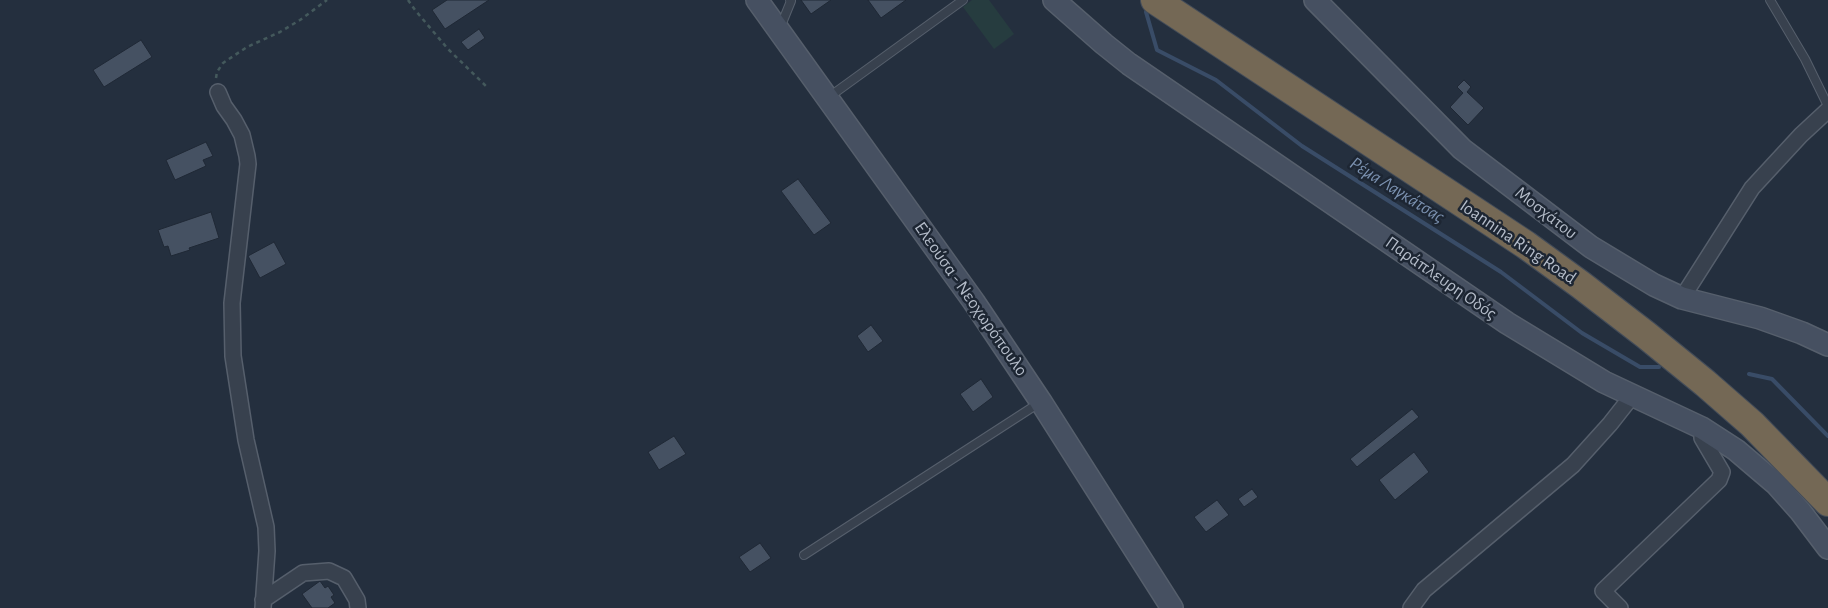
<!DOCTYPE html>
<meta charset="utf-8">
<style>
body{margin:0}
canvas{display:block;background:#242f3e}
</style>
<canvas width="1828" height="608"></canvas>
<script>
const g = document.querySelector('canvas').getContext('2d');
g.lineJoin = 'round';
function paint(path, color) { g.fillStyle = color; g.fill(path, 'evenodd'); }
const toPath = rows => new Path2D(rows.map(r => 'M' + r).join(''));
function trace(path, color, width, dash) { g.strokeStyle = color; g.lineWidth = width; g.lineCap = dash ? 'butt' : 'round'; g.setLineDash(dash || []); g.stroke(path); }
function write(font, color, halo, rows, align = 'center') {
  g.font = font + ' "Alegreya Sans",sans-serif'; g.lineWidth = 5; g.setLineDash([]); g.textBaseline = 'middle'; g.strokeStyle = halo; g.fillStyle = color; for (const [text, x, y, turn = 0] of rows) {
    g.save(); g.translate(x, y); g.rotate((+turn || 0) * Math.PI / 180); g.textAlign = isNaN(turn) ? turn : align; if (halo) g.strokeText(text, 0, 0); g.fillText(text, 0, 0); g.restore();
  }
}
paint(toPath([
 [972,0,989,0,1014,34,994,49,963,7]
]), '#263c3f');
trace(toPath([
 [1146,12,1157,50,1216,80,1302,146,1501,272,1582,333,1640,367,1659,367],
 [1749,374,1772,379,1828,436]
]), '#394c67', 4);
const building = toPath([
 [447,0,489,0,445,29,432,10,447,0],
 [801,0,831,0,811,14,801,0],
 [868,0,906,0,881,18,868,0],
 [479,29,485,38,468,50,461,42,479,29],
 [141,40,152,57,104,87,93,70,141,40],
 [1464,80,1471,87,1467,92,1484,108,1468,125,1450,107,1463,93,1457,87,1464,80],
 [206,142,213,156,203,160,206,166,175,180,166,160,206,142],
 [798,179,831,223,814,235,781,191,798,179],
 [211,212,219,238,189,248,190,250,171,256,168,246,164,247,158,230,211,212],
 [274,242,286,264,260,278,248,256,274,242],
 [871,325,883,341,868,352,857,336,871,325],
 [981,379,993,397,973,412,960,394,981,379],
 [1412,409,1419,417,1357,467,1350,459,1412,409],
 [674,436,686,454,659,470,648,452,674,436],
 [1414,452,1429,472,1395,500,1379,480,1414,452],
 [1252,489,1258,497,1244,507,1238,499,1252,489],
 [1217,500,1229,515,1206,532,1194,517,1217,500],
 [760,543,771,558,750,572,739,557,760,543],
 [320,581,325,588,328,586,334,595,331,597,335,603,328,608,312,608,302,594,320,581]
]);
paint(building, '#455162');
trace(building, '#1f2835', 1);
const lane = toPath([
 [1770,0,1805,59,1828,106],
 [780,28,791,1,790,0],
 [829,97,963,0],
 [804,555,1039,403]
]);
const street = toPath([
 [218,92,224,106,234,120,242,135,247,156,248,164,232,303,233,356,246,440,266,527,267,551,263,608],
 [1682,298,1752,188,1801,135,1828,110],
 [263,600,303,573,329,571,344,578,357,600,358,608],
 [1411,608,1424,590,1573,465,1610,424,1632,396],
 [1620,608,1603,591,1719,480,1722,472,1702,438,1702,428]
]);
const secondary = toPath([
 [757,0,974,302,1041,402,1172,608],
 [1054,0,1104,44,1129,64,1507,323,1604,382,1702,428,1736,450,1776,484,1800,511,1828,548],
 [1315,0,1462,149,1591,247,1654,285,1682,298,1760,318,1802,333,1828,345]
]);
const highway = toPath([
 [1155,0,1526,245,1581,285,1646,335,1705,383,1752,424,1828,502]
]);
trace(lane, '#565f6c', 10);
trace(street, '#565f6c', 18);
trace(secondary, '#565f6c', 24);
trace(highway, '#434c59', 30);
trace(toPath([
 [408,0,415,10,448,49,487,87],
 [216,78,217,72,223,63,247,47,280,32,300,20,327,0]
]), '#44595c', 2.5, [4, 4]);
trace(lane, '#38414e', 8);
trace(street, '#38414e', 15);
trace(secondary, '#465061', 21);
trace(highway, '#746855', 28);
write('18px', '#b4bcc9', '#1d2633', [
 ["Μοσχάτου",1546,213,38],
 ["Ioannina Ring Road",1518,242,34],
 ["Παράπλευρη Οδός",1441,278,35],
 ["Ελεούσα - Νεοχωρόπουλο",971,299,55]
]);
write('italic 19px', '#7c92b1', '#1d2633', [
 ["Ρέμα Λαγκάτσας",1397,190,32]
]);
</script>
